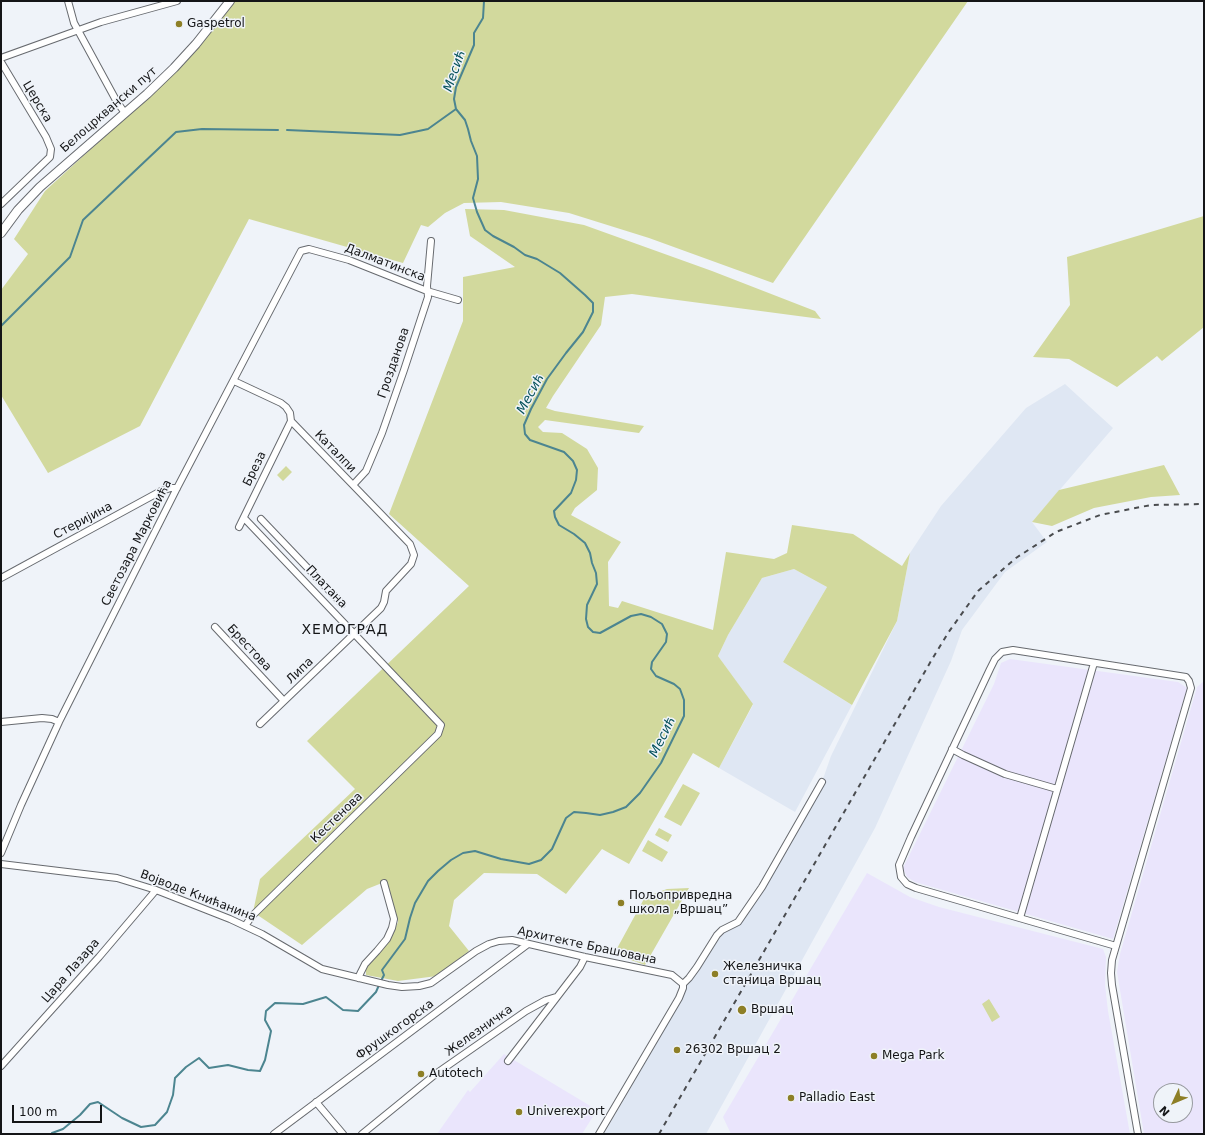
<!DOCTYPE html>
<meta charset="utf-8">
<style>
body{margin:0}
#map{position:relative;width:1205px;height:1135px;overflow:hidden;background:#eff3f9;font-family:"DejaVu Sans",sans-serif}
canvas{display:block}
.frame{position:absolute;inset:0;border:2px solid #141517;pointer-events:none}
.north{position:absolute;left:1153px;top:1083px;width:40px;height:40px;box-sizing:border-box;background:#eff3f9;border:1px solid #979a9f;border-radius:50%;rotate:226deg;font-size:11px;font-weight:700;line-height:16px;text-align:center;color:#141517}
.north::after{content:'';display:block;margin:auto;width:14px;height:18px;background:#8d7f26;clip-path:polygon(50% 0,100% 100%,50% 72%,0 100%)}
.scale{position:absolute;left:12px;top:1105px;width:90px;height:18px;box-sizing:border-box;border:2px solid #141517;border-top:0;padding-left:5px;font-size:12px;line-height:14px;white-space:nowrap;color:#141517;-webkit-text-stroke:3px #eff3f9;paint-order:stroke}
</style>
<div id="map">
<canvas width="1205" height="1135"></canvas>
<div class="frame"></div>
<div class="north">N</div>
<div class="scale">100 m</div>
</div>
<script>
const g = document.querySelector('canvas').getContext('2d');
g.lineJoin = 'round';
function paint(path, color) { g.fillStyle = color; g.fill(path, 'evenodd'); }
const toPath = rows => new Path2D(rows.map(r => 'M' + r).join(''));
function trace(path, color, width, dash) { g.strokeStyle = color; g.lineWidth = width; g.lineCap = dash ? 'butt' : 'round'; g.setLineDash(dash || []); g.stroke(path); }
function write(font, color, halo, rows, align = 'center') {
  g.font = font + ' "DejaVu Sans",sans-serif'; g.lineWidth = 3; g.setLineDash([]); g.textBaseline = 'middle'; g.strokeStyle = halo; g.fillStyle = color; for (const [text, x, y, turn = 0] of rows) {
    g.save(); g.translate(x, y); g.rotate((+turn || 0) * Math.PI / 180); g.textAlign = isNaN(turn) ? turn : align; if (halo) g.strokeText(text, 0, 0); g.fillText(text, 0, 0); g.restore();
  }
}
paint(toPath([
 [1065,384,1113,428,1032,522,1047,542,1005,572,962,630,951,661,875,828,706,1134,604,1134,664,1030,689,982,721,934,749,912,788,845,824,776,831,756,897,621,910,553,941,506,1026,408],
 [794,569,827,587,783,662,852,705,795,812,719,768,753,705,718,656,728,635,762,578]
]), '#dfe7f3');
paint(toPath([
 [1010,659,1178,682,1187,688,1113,939,915,882,907,877,903,868,994,684,1001,663],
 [1204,681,1204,1134,1144,1134,1117,972,1120,954,1197,687],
 [1161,1091,1185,1091,1185,1115,1161,1115],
 [867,873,910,897,939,907,1103,949,1106,957,1105,985,1108,1011,1130,1134,731,1134,723,1117],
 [504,1054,597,1110,582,1134,437,1134,468,1090,470,1092]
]), '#eae5fc');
paint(toPath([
 [235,1,968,1,773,283,649,238,569,213,501,202,464,203,445,213,428,227,421,225,403,263,249,219,140,426,48,473,1,395,1,290,28,254,14,239,45,191,163,83],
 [465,209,504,210,584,225,712,271,815,311,821,319,632,294,605,297,601,325,553,396,546,408,555,411,644,426,639,433,545,420,538,427,543,432,562,433,587,449,598,468,597,490,575,508,571,515,621,542,608,562,609,606,618,608,622,601,713,630,726,552,774,559,787,553,792,525,853,534,902,566,910,553,897,621,852,705,783,662,827,587,794,569,762,578,728,635,718,656,753,704,719,768,693,753,629,864,602,849,566,894,537,874,484,873,454,900,449,926,469,951,437,976,398,981,366,975,366,967,379,954,391,937,398,922,387,881,367,889,302,945,253,912,260,879,355,789,307,741,469,586,389,514,463,321,463,277,515,267,470,236],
 [1204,216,1204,327,1162,361,1157,356,1117,387,1069,359,1033,357,1070,305,1067,257],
 [1164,465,1180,495,1151,497,1094,508,1052,526,1032,522,1059,490],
 [286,466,292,472,283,481,277,475],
 [683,784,700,793,681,826,664,817],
 [659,828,672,835,668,842,655,835],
 [648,840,668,852,662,862,642,851],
 [689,888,645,965,614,954,645,897,667,889],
 [989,999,1000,1017,992,1022,982,1004]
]), '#d2d99d');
trace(toPath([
 [287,130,400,135,428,129,456,109],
 [1,326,70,257,83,220,176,132,202,129,278,130],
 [381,981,384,975,382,970,405,939,410,918,415,903,428,881,438,871,451,860,463,853,475,851,501,859,529,864,541,860,552,849,566,818,574,812,586,813,600,815,613,812,626,807,640,793,661,763,684,716,684,700,680,689,674,684,656,676,651,669,652,662,666,642,667,634,662,624,651,617,641,614,631,616,600,633,593,632,588,627,586,619,587,605,597,584,596,573,592,563,590,553,585,543,574,534,559,525,555,517,554,511,571,493,576,480,577,470,573,461,564,452,530,440,525,434,524,425,531,409,547,379,566,353,583,332,593,312,593,303,585,295,560,273,537,259,525,255,514,247,493,236,485,230,477,212,473,198,478,179,477,156,471,141,468,129,465,120,456,109,454,99,456,87,474,45,474,33,483,18,484,1],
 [52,1134,52,1133,63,1129,80,1115,90,1104,98,1102,122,1118,141,1127,155,1125,167,1112,173,1095,175,1078,186,1067,199,1058,209,1068,228,1065,248,1070,260,1071,265,1060,271,1031,265,1020,266,1011,275,1003,303,1004,326,997,343,1010,358,1011,376,992,379,985]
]), '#4c8590', 2);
const minor = toPath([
 [68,1,74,23,117,102,125,113],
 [1,58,101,22,177,1],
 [1,62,46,137,51,149,50,157,1,204],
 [234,381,281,403,286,407,290,413,291,421,410,544,414,555,411,564,386,591,384,602,381,608,260,724],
 [353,485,366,471,382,433,404,370,428,297,427,286,431,241],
 [244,518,441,725,438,734,252,916,245,926],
 [261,519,342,604],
 [239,527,291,421],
 [1,578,161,491,171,488,177,488],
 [215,627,284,701],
 [1,722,42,718,52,719,59,722],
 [952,749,963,755,1005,774,1057,789],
 [1,853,21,805,59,722,177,488,301,251,309,249,349,260,427,291,458,300],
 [1,864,117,878,156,890,230,919,262,934,322,969,388,985,402,987,419,986,431,983,476,951,489,944,499,941,512,940,585,957,672,975,683,984],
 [1020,918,1094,663],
 [1116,946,916,888,907,884,901,877,899,865,911,837,990,669,995,659,1002,652,1013,650,1186,677,1189,681,1191,688,1112,960,1111,973,1112,985,1138,1134],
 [358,978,365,964,377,951,387,939,392,928,394,919,384,883],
 [508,1061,580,967,585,957],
 [1,1066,99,957,156,890],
 [316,1102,343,1134],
 [274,1134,528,944],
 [362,1134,437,1073,526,1011,546,1000,556,997],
 [599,1134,679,998,683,988,683,984,689,978,697,967,717,935,722,930,738,922,762,887,822,782]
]);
const major = toPath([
 [1,233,18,210,40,187,147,94,174,68,196,44,230,1]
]);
trace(minor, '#676a6f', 8);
trace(major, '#676a6f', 10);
trace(minor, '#fff', 6);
trace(major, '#fff', 8);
trace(toPath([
 [659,1134,931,661,948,633,978,591,1016,558,1056,532,1100,515,1151,505,1204,504]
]), '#4a4c4f', 2, [5, 5]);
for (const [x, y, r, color] of [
 [179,24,4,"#8d7f26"],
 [621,903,4,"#8d7f26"],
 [715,974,4,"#8d7f26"],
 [742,1010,5,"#8d7f26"],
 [677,1050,4,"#8d7f26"],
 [874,1056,4,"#8d7f26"],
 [421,1074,4,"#8d7f26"],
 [791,1098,4,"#8d7f26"],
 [519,1112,4,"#8d7f26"]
]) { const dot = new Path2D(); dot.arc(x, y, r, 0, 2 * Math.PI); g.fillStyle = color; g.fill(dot); trace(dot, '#eff3f9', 1.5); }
write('12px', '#141517', '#eff3f9', [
 ["Gaspetrol",187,24],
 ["Пољопривредна",629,896],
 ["школа „Вршац”",629,910],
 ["Железничка",723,967],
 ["станица Вршац",723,981],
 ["Вршац",751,1010],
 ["26302 Вршац 2",685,1050],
 ["Mega Park",882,1056],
 ["Autotech",429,1074],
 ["Palladio East",799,1098],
 ["Univerexport",527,1112]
], 'left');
write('12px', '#141517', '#eff3f9', [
 ["Церска",37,102,59],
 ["Белоцрквански пут",109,110,-41],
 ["Далматинска",385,263,21],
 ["Грозданова",394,363,-71],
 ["Каталпи",335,452,46],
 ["Бреза",255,469,-64],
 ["Стеријина",83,521,-28],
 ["Светозара Марковића",137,543,-63],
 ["Платана",326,587,46],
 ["Брестова",249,648,47],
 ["Липа",300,671,-44],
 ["Кестенова",337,818,-44],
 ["Војводе Книћанина",198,896,21],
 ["Архитекте Брашована",587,946,12],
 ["Цара Лазара",71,971,-49],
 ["Фрушкогорска",395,1030,-36],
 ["Железничка",479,1031,-35]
]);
write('italic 13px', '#05515b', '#eff3f9', [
 ["Месић",455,71,-71],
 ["Месић",531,394,-62],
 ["Месић",663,737,-64]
]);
g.letterSpacing = '1px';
write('14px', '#141517', '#eff3f9', [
 ["ХЕМОГРАД",345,630]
]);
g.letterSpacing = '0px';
</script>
